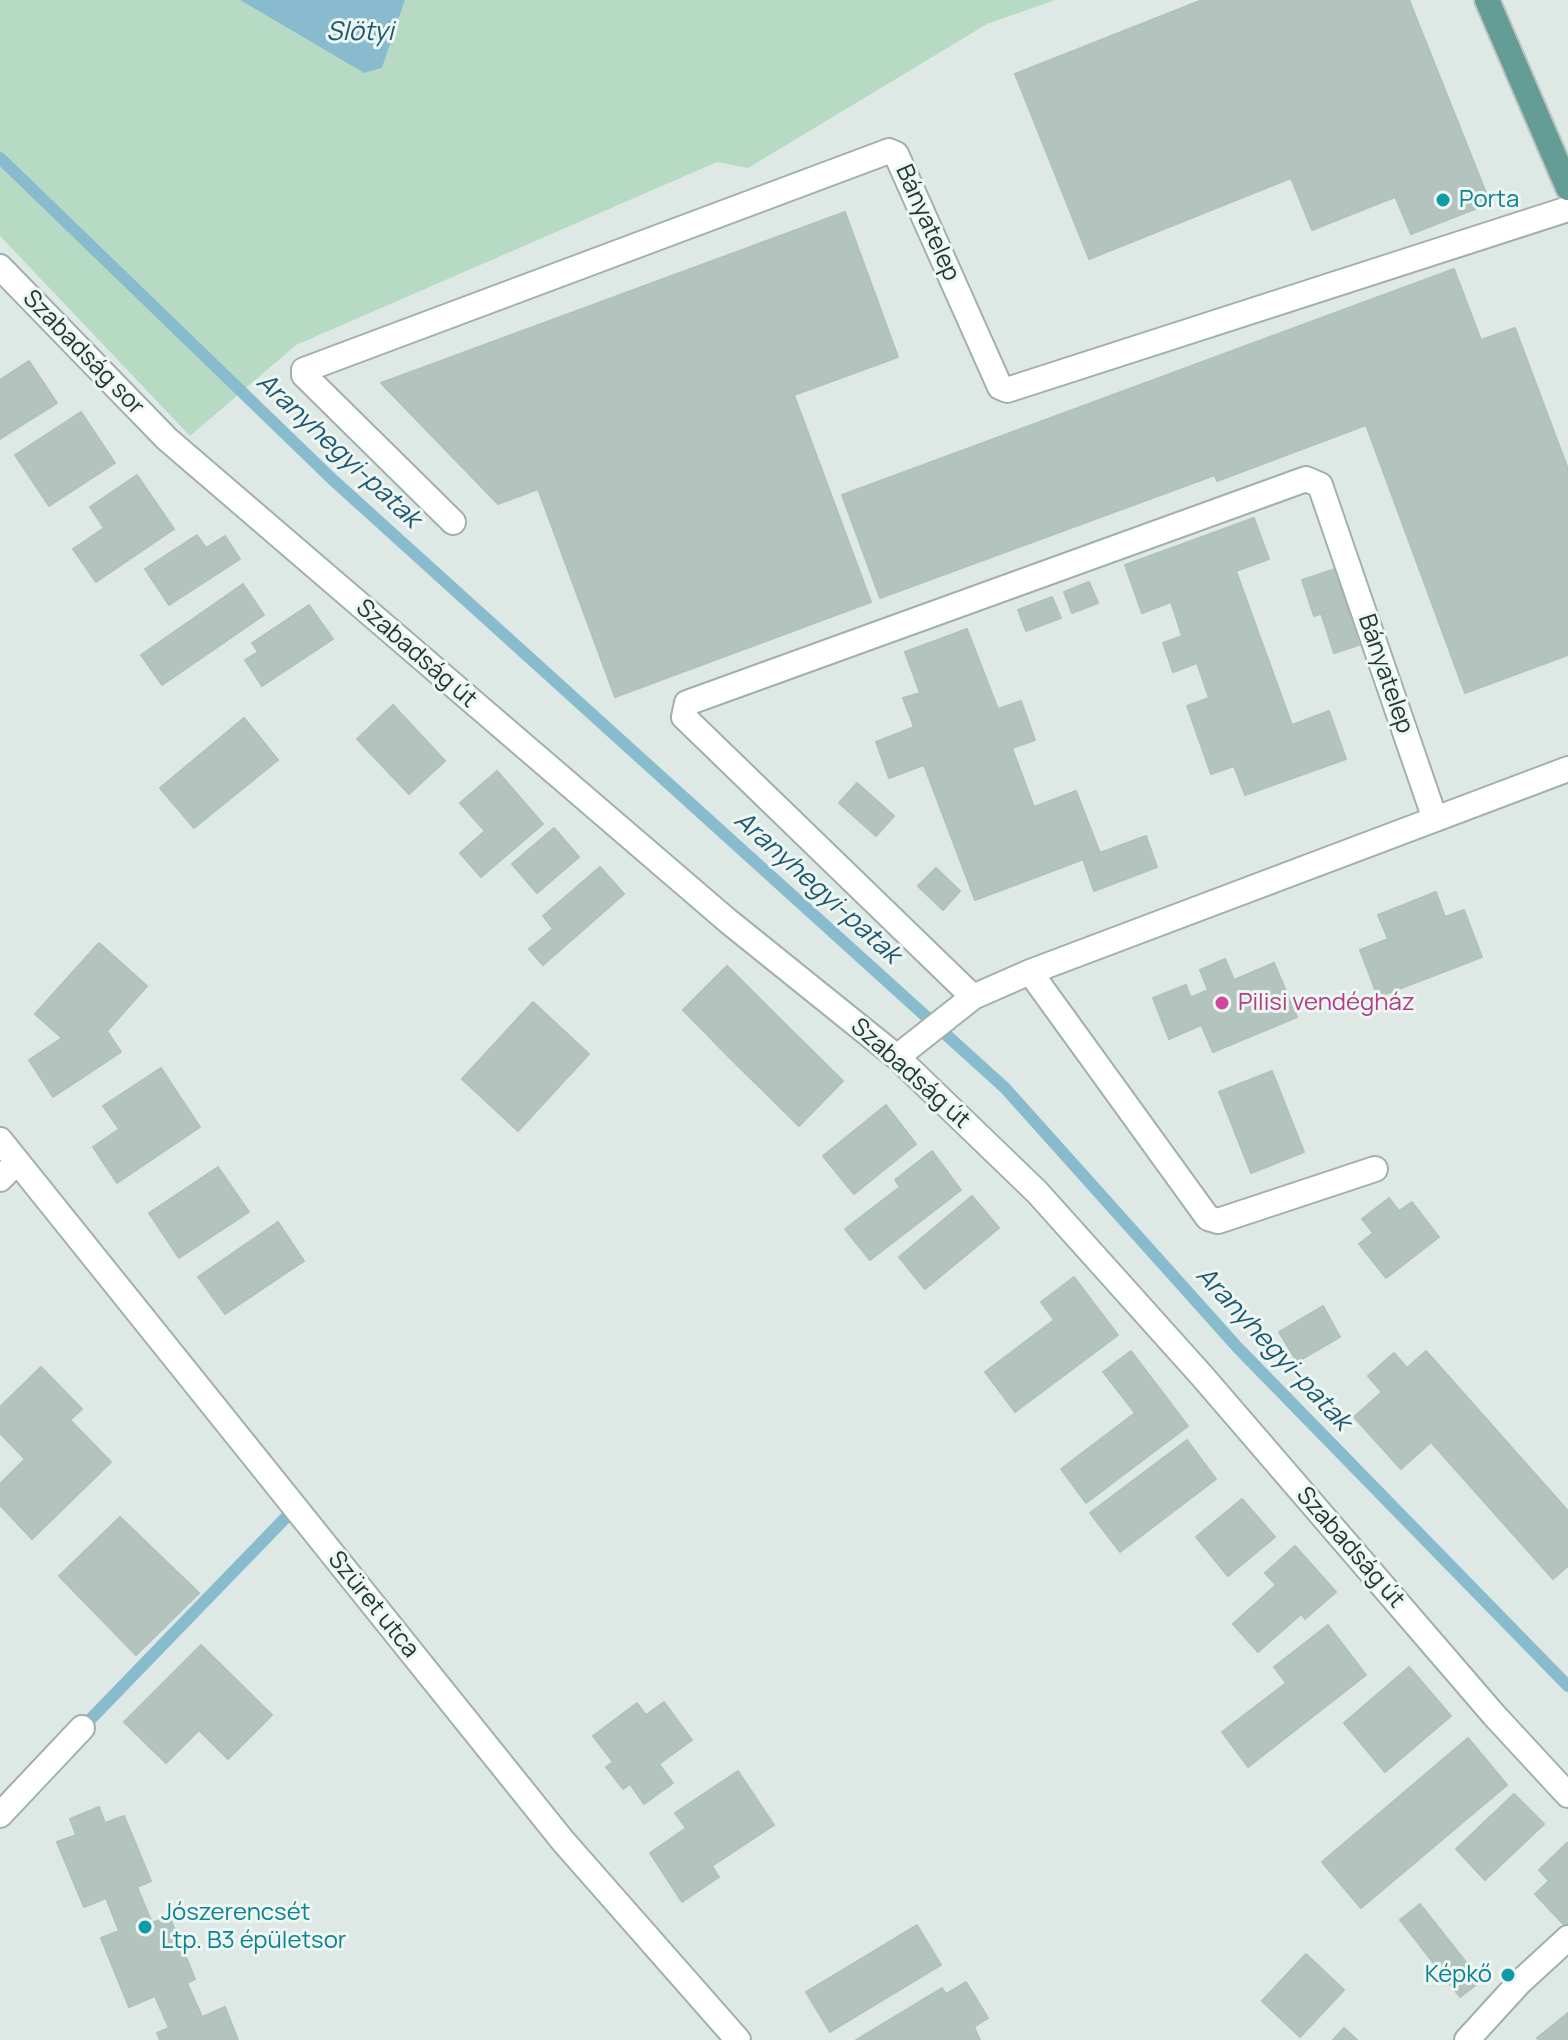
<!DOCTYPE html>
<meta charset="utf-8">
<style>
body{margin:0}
canvas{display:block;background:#dee9e5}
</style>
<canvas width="1568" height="2040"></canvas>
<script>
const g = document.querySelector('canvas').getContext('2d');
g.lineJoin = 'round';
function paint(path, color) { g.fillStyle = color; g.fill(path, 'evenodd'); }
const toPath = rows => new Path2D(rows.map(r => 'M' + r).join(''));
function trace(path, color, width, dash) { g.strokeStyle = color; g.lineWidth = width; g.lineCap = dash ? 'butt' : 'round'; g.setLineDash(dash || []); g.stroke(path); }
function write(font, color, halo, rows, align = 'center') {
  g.font = font + ' Manrope,sans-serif'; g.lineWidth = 6; g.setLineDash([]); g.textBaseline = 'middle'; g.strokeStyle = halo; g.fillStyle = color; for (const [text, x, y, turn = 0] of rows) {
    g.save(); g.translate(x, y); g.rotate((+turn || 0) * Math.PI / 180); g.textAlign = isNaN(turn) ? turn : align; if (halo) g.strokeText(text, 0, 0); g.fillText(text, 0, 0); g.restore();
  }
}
paint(toPath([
 [0,0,240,0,364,73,382,68,405,0,1055,0,987,24,748,168,717,162,296,345,190,436,0,236]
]), '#b7dac4');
paint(toPath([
 [240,0,405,0,382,68,364,73]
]), '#87bbcd');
trace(toPath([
 [0,158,332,479,1005,1088,1238,1348,1568,1686],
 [82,1728,295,1508]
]), '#87bbcd', 12);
const building = toPath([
 [1202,0,1409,0,1475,165,1312,230,1291,178,1089,259,1015,74,1202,0],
 [1475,165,1490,203,1411,234,1395,196,1475,165],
 [845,212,898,357,794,395,871,602,615,697,538,489,498,504,381,383,845,212],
 [1454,269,1481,340,1515,328,1568,469,1568,655,1465,693,1366,425,1217,481,1215,475,880,598,842,495,1454,269],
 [29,361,57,403,0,439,0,380,29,361],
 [81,412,115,463,49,506,15,455,81,412],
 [137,475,174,529,96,582,73,549,104,528,90,507,137,475],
 [1254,518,1269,559,1236,571,1292,725,1329,711,1346,759,1245,795,1234,766,1211,774,1187,706,1209,698,1197,663,1173,672,1163,643,1182,636,1171,602,1142,613,1125,565,1254,518],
 [197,535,206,548,225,536,240,559,169,605,145,569,197,535],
 [1335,569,1346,605,1314,616,1302,580,1335,569],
 [1089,582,1098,603,1072,613,1064,592,1089,582],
 [243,584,264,615,162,685,141,655,243,584],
 [1052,597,1061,618,1026,631,1018,610,1052,597],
 [309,605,333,639,262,686,245,660,258,652,252,643,309,605],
 [1346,605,1359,645,1334,653,1321,613,1346,605],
 [967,629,998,709,1021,701,1035,740,1012,748,1034,807,1076,791,1100,853,975,900,924,765,889,778,876,742,914,727,903,698,920,693,905,652,967,629],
 [393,705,445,761,409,794,357,739,393,705],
 [244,718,278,760,194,828,160,788,244,718],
 [497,771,543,824,481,877,460,853,485,831,460,803,497,771],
 [857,783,894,816,876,836,839,803,857,783],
 [554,828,579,857,537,893,512,864,554,828],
 [1146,836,1157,867,1094,891,1083,859,1146,836],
 [600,867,624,894,543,965,529,949,553,929,543,916,600,867],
 [936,868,960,891,943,910,918,886,936,868],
 [1436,892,1445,917,1464,910,1482,957,1378,997,1360,950,1388,939,1378,915,1436,892],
 [99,943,147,986,107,1031,121,1052,53,1097,29,1060,62,1038,35,1014,99,943],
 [1225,959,1234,980,1274,963,1297,1017,1213,1052,1190,998,1208,990,1200,970,1225,959],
 [727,966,772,1011,727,1055,683,1010,727,966],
 [1186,985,1201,1025,1169,1039,1153,998,1186,985],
 [533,1002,589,1054,518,1131,462,1079,533,1002],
 [772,1011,843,1081,799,1126,727,1055,772,1011],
 [161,1068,200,1127,117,1183,93,1147,119,1129,103,1106,161,1068],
 [1272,1071,1304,1152,1251,1173,1219,1092,1272,1071],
 [886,1105,916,1144,854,1194,823,1156,886,1105],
 [932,1151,961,1190,870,1260,845,1229,900,1187,895,1180,932,1151],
 [218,1167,249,1212,179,1258,149,1213,218,1167],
 [972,1196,999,1228,925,1289,899,1257,972,1196],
 [1389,1198,1399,1211,1412,1202,1439,1237,1386,1278,1359,1244,1373,1233,1362,1219,1389,1198],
 [278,1222,304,1261,225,1314,198,1277,278,1222],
 [1074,1277,1118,1335,1015,1412,985,1372,1054,1320,1041,1302,1074,1277],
 [1323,1306,1340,1337,1297,1362,1279,1332,1323,1306],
 [1131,1351,1188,1426,1086,1503,1061,1469,1135,1413,1103,1372,1131,1351],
 [1426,1351,1568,1511,1568,1566,1553,1579,1431,1442,1401,1469,1354,1417,1382,1392,1368,1376,1394,1353,1407,1368,1426,1351],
 [41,1367,82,1409,70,1420,111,1462,32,1539,0,1505,0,1484,25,1459,0,1433,0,1407,41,1367],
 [1187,1440,1216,1479,1120,1552,1090,1513,1187,1440],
 [1242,1499,1275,1537,1228,1576,1196,1537,1242,1499],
 [120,1517,199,1593,136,1655,59,1576,120,1517],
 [1295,1546,1336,1592,1305,1619,1301,1614,1258,1652,1233,1624,1276,1585,1265,1573,1295,1546],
 [1328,1625,1366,1675,1248,1767,1222,1732,1286,1683,1274,1667,1328,1625],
 [201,1645,272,1715,228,1759,199,1730,166,1763,124,1722,201,1645],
 [1409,1667,1451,1716,1385,1772,1344,1723,1409,1667],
 [664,1702,692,1740,659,1764,673,1783,644,1804,630,1784,623,1789,606,1767,613,1762,593,1736,637,1703,646,1715,664,1702],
 [1468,1738,1507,1785,1361,1908,1322,1862,1468,1738],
 [738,1771,774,1825,712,1866,719,1877,682,1902,650,1853,686,1828,675,1813,738,1771],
 [1514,1794,1544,1824,1485,1880,1456,1849,1514,1794],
 [99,1807,105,1823,124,1816,151,1881,137,1887,152,1923,169,1916,195,1979,187,1983,202,2017,225,2007,238,2040,160,2040,157,2033,169,2028,155,1996,129,2007,101,1938,119,1931,106,1898,84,1907,57,1842,76,1835,70,1819,99,1807],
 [1567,1843,1568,1844,1568,1929,1535,1894,1549,1881,1539,1870,1567,1843],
 [1420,1904,1481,1981,1460,1997,1400,1920,1420,1904],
 [917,1925,941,1965,830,2032,806,1992,917,1925],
 [1306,1954,1344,1990,1300,2037,1262,2001,1306,1954],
 [966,1982,988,2018,974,2027,980,2040,856,2040,942,1988,946,1994,966,1982],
 [1568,2013,1568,2040,1539,2040,1537,2038,1568,2013],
 [1344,2028,1357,2040,1333,2040,1344,2028]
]);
paint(building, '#b3c4bf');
trace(building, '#b1c2bd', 2);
const minor = toPath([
 [0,267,167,439,728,921,897,1057,1037,1192,1203,1377,1494,1715,1568,1795],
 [453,522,304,375,304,370,889,151,896,154,1000,387,1007,390,1568,209],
 [1030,972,1208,1218,1218,1221,1375,1169],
 [973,997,684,717,687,703,1306,479,1320,485,1435,819],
 [897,1057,973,997,1030,972,1568,769],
 [0,1140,563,1841,738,2040],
 [0,1179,17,1162],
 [0,1815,82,1728],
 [1467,2040,1519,1983,1568,1938]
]);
const major = toPath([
 [1487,0,1568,188]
]);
trace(minor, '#a1b0ac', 28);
trace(major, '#bcc3c2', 28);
trace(minor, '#fff', 24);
trace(major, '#649d95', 24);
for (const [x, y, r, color] of [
 [1443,200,8,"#0f9aa8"],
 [1222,1003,8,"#d1479c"],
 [145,1927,8,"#0f9aa8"],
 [1508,1975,8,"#0f9aa8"]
]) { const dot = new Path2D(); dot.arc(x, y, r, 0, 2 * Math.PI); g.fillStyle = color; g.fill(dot); trace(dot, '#eef6f3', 3); }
write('24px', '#0d838f', '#eef6f3', [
 ["Porta",1459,200],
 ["Jószerencsét",161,1913],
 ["Ltp. B3 épületsor",161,1941],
 ["Képkő",1492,1975,"right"]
], 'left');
write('24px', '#203834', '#eef6f3', [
 ["Bányatelep",927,223,66],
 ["Szabadság sor",83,353,46],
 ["Szabadság út",416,654,41],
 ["Bányatelep",1385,674,71],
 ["Szabadság út",910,1074,42],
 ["Szabadság út",1350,1548,49],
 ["Szüret utca",373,1605,51]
]);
write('24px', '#b23c85', '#eef6f3', [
 ["Pilisi vendégház",1238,1003]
], 'left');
write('italic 26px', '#1d5a71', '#eef6f3', [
 ["Slötyi",360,33],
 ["Aranyhegyi-patak",338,451,43],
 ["Aranyhegyi-patak",817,888,42],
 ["Aranyhegyi-patak",1273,1349,47]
]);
</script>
